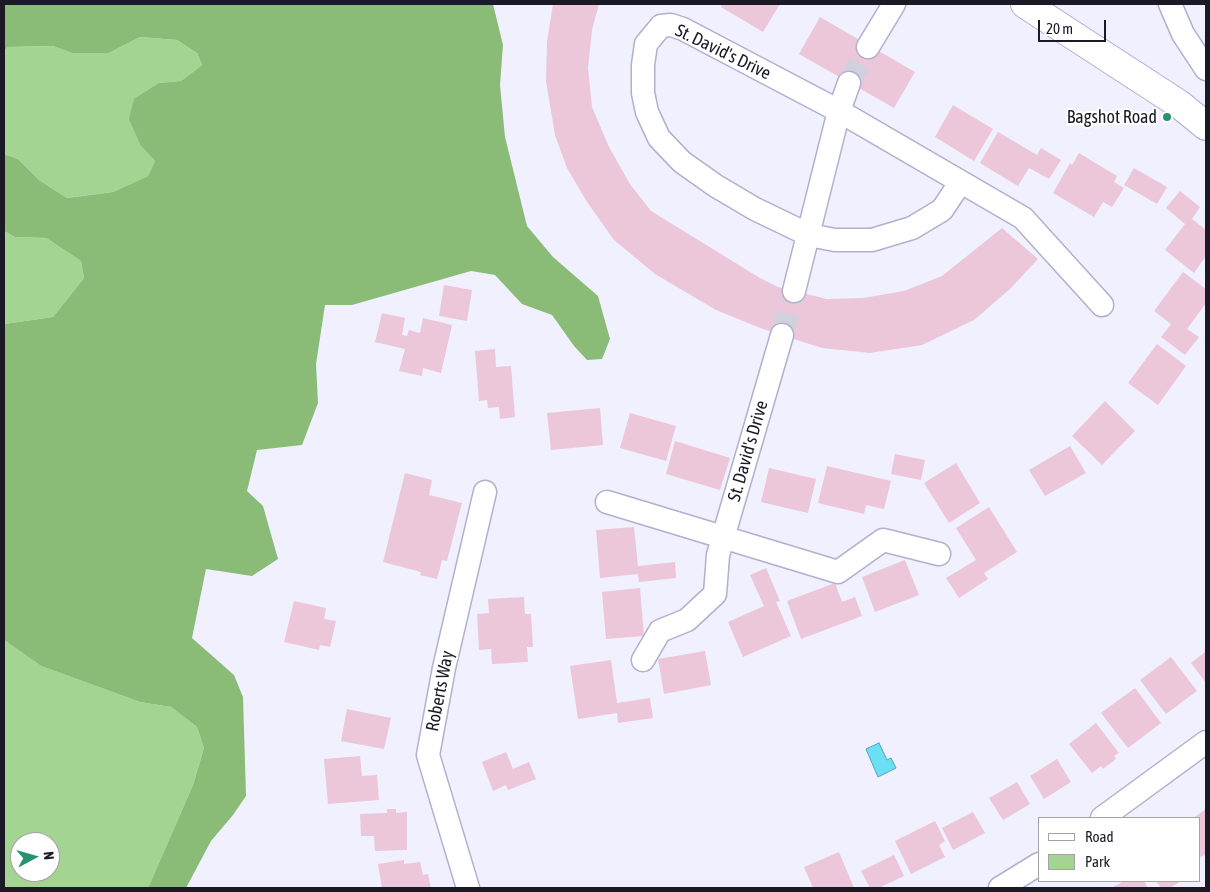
<!DOCTYPE html>
<style>
body{margin:0}
#map{position:relative;width:1210px;height:892px;overflow:hidden;background:#f1f0fe;font-family:"Asap Condensed",sans-serif}
canvas{display:block}
.frame{position:absolute;inset:0;border:5px solid #1b1925;pointer-events:none}
.legend{position:absolute;left:1038px;top:817px;width:162px;height:65px;box-sizing:border-box;background:#fff;border:1px solid #a4a3a8;margin:0;padding:6px 9px;list-style:none;font-size:15px;color:#1b1925}
.legend li{display:flex;align-items:center;gap:10px;height:25px}
.legend b{width:25px;border:1px solid #a4a3a8}
.north{position:absolute;left:10px;top:832px;width:50px;height:50px;box-sizing:border-box;background:#fff;border:1px solid #a4a3a8;border-radius:50%;rotate:84deg;font-size:14px;font-weight:700;line-height:20px;text-align:center;color:#1b1925}
.north::after{content:'';display:block;margin:auto;width:18px;height:22px;background:#279270;clip-path:polygon(50% 0,100% 100%,50% 72%,0 100%)}
.scale{position:absolute;left:1038px;top:20px;width:68px;height:22px;box-sizing:border-box;border:2px solid #1b1925;border-top:0;padding-left:6px;font-size:15px;line-height:18px;white-space:nowrap;color:#1b1925;-webkit-text-stroke:4px #fff;paint-order:stroke}
</style>
<div id="map">
<canvas width="1210" height="892"></canvas>
<div class="frame"></div>
<ul class="legend">
<li><b style="height:6px;background:#fff"></b>Road</li>
<li><b style="height:14px;background:#a3d492"></b>Park</li>
</ul>
<div class="north">N</div>
<div class="scale">20 m</div>
</div>
<script>
const g = document.querySelector('canvas').getContext('2d');
g.lineJoin = 'round';
function paint(path, color) { g.fillStyle = color; g.fill(path, 'evenodd'); }
const toPath = rows => new Path2D(rows.map(r => 'M' + r).join(''));
function trace(path, color, width, dash) { g.strokeStyle = color; g.lineWidth = width; g.lineCap = dash ? 'butt' : 'round'; g.setLineDash(dash || []); g.stroke(path); }
function write(font, color, halo, rows, align = 'center') {
  g.font = font + ' "Asap Condensed",sans-serif'; g.lineWidth = 4; g.setLineDash([]); g.textBaseline = 'middle'; g.strokeStyle = halo; g.fillStyle = color; for (const [text, x, y, turn = 0] of rows) {
    g.save(); g.translate(x, y); g.rotate((+turn || 0) * Math.PI / 180); g.textAlign = isNaN(turn) ? turn : align; if (halo) g.strokeText(text, 0, 0); g.fillText(text, 0, 0); g.restore();
  }
}
paint(toPath([
 [140,37,177,40,197,53,202,65,181,81,159,83,141,146,155,161,148,176,113,192,67,198,39,180,18,159,4,154,4,51,8,47,53,46,72,53,109,53],
 [4,231,15,237,46,238,81,261,84,278,53,317,4,324],
 [4,640,41,666,140,702,171,707,197,727,204,748,193,785,148,888,4,888],
 [20,842,50,842,50,872,20,872]
]), '#a3d492');
paint(toPath([
 [4,4,493,4,503,45,500,85,505,137,527,226,553,257,598,296,610,339,602,359,587,360,574,346,552,315,522,304,495,275,471,271,352,305,325,305,316,364,318,403,302,445,257,450,247,491,263,506,278,559,252,576,206,569,192,638,234,675,243,697,246,796,233,815,211,841,186,888,148,888,193,785,204,748,197,727,171,707,140,702,41,666,4,640,4,324,53,317,84,278,81,261,46,238,15,237,4,231,4,154,18,159,39,180,67,198,113,192,148,176,155,161,141,146,129,119,134,99,159,83,181,81,202,65,197,53,177,40,140,37,109,53,72,53,53,46,8,47,4,51]
]), '#8abc78');
const water = toPath([
 [879,743,887,760,891,758,896,768,878,777,866,749,879,743]
]);
paint(water, '#6bdff4');
trace(water, '#53a4b6', 1);
paint(toPath([
 [553,4,599,4,592,30,588,68,592,107,609,147,630,184,651,211,760,278,778,287,827,299,863,298,904,291,942,276,1002,228,1038,259,1010,289,974,320,922,345,870,353,822,348,763,329,716,310,655,274,614,240,587,202,567,168,555,135,546,81,547,42],
 [722,4,780,4,763,32,721,7],
 [820,17,915,72,894,108,799,54],
 [953,105,993,129,974,161,935,137],
 [998,132,1037,155,1041,148,1061,160,1049,179,1029,168,1018,186,980,163],
 [1079,153,1117,176,1114,182,1124,188,1112,207,1103,202,1094,217,1053,193,1070,163,1072,165],
 [1134,168,1167,187,1157,204,1124,185],
 [1180,191,1200,207,1192,219,1206,230,1206,256,1194,273,1165,250,1185,224,1166,208],
 [1183,272,1206,289,1206,303,1187,329,1199,337,1185,355,1161,337,1171,324,1154,311],
 [444,285,472,290,467,321,439,316],
 [382,313,405,318,402,335,407,336,409,330,420,333,423,318,452,325,441,373,423,368,422,376,399,371,405,349,375,342],
 [1157,344,1186,366,1158,405,1128,383],
 [495,349,496,367,511,366,515,417,500,419,499,407,488,408,487,400,479,401,475,351],
 [1105,401,1135,431,1102,465,1072,436],
 [600,408,603,445,551,450,547,413],
 [630,413,676,426,666,461,620,448],
 [675,441,730,458,720,490,666,474],
 [1070,446,1086,473,1045,496,1029,470],
 [895,454,925,460,921,480,891,474],
 [956,463,980,503,949,523,924,483],
 [827,466,891,481,884,509,866,505,864,514,818,503],
 [769,468,816,479,808,513,761,502],
 [405,473,432,480,429,495,462,503,447,561,442,560,437,579,420,575,421,572,383,562],
 [989,507,1017,552,984,573,988,579,959,598,946,578,976,560,956,528],
 [634,527,638,566,675,562,676,578,639,582,638,574,600,578,596,530],
 [905,560,919,595,875,612,862,577],
 [766,568,780,601,776,602,791,636,743,657,728,622,764,606,750,575],
 [835,583,842,602,855,597,862,616,801,639,787,601],
 [640,588,644,636,606,639,602,592],
 [524,597,525,614,531,614,533,647,527,647,528,662,492,664,491,649,479,650,477,614,489,613,488,599],
 [294,601,326,608,324,619,336,621,330,647,320,645,319,650,284,642],
 [705,651,711,685,664,694,658,659],
 [1206,651,1206,683,1191,663],
 [1171,657,1197,691,1166,714,1140,680],
 [611,660,617,703,650,698,653,718,618,723,617,713,578,719,570,666],
 [1135,688,1161,723,1128,748,1101,713],
 [347,709,391,718,384,749,341,741],
 [1096,723,1119,753,1114,756,1116,759,1103,769,1101,766,1092,773,1069,744],
 [506,752,513,769,529,762,536,779,508,790,506,785,493,791,482,762],
 [360,756,362,776,377,775,379,800,328,804,324,759],
 [1057,759,1071,782,1044,799,1030,776],
 [1017,782,1030,804,1003,820,989,798],
 [387,809,396,809,396,813,407,812,407,850,375,851,374,836,361,836,360,814,387,813],
 [1206,809,1206,854,1201,857,1199,854,1199,818,1193,818],
 [973,812,985,833,953,850,942,828],
 [935,821,945,841,939,845,945,857,911,874,895,841],
 [839,852,854,888,813,888,804,867],
 [894,855,904,876,879,888,870,888,861,871],
 [404,860,404,864,420,862,423,875,428,874,431,888,382,888,378,864],
 [1124,881,1144,881,1148,888,1111,888],
 [1156,881,1181,881,1170,888,1161,888]
]), '#ebc7d9');
trace(toPath([
 [849,83,868,47],
 [782,335,794,291]
]), '#d1d0dd', 22, [22, 11]);
const minor = toPath([
 [1170,4,1183,34,1206,69],
 [868,47,894,4],
 [960,183,942,210,912,228,872,240,835,240,809,235,755,209,716,186,682,162,659,138,647,112,643,93,643,65,646,44,661,26,671,25,683,29,839,111,1023,218,1102,305],
 [794,291,839,111,849,83],
 [607,502,838,572,883,540,939,554],
 [643,660,660,631,687,620,715,594,718,555,782,335],
 [1102,818,1206,742],
 [468,888,428,755,444,668,485,492],
 [1000,888,1039,864]
]);
const major = toPath([
 [1025,4,1179,104,1206,126]
]);
trace(minor, '#b2afcf', 25);
trace(major, '#b2afcf', 30);
trace(minor, '#fff', 22);
trace(major, '#fff', 28);
for (const [x, y, r, color] of [
 [1167,117,5,"#279270"]
]) { const dot = new Path2D(); dot.arc(x, y, r, 0, 2 * Math.PI); g.fillStyle = color; g.fill(dot); trace(dot, '#fff', 2); }
write('18px', '#1b1925', '#fff', [
 ["St. David's Drive",723,52,26],
 ["St. David's Drive",748,451,-74],
 ["Roberts Way",440,691,-79]
]);
write('18px', '#1b1925', '#fff', [
 ["Bagshot Road",1157,117]
], 'right');
</script>
